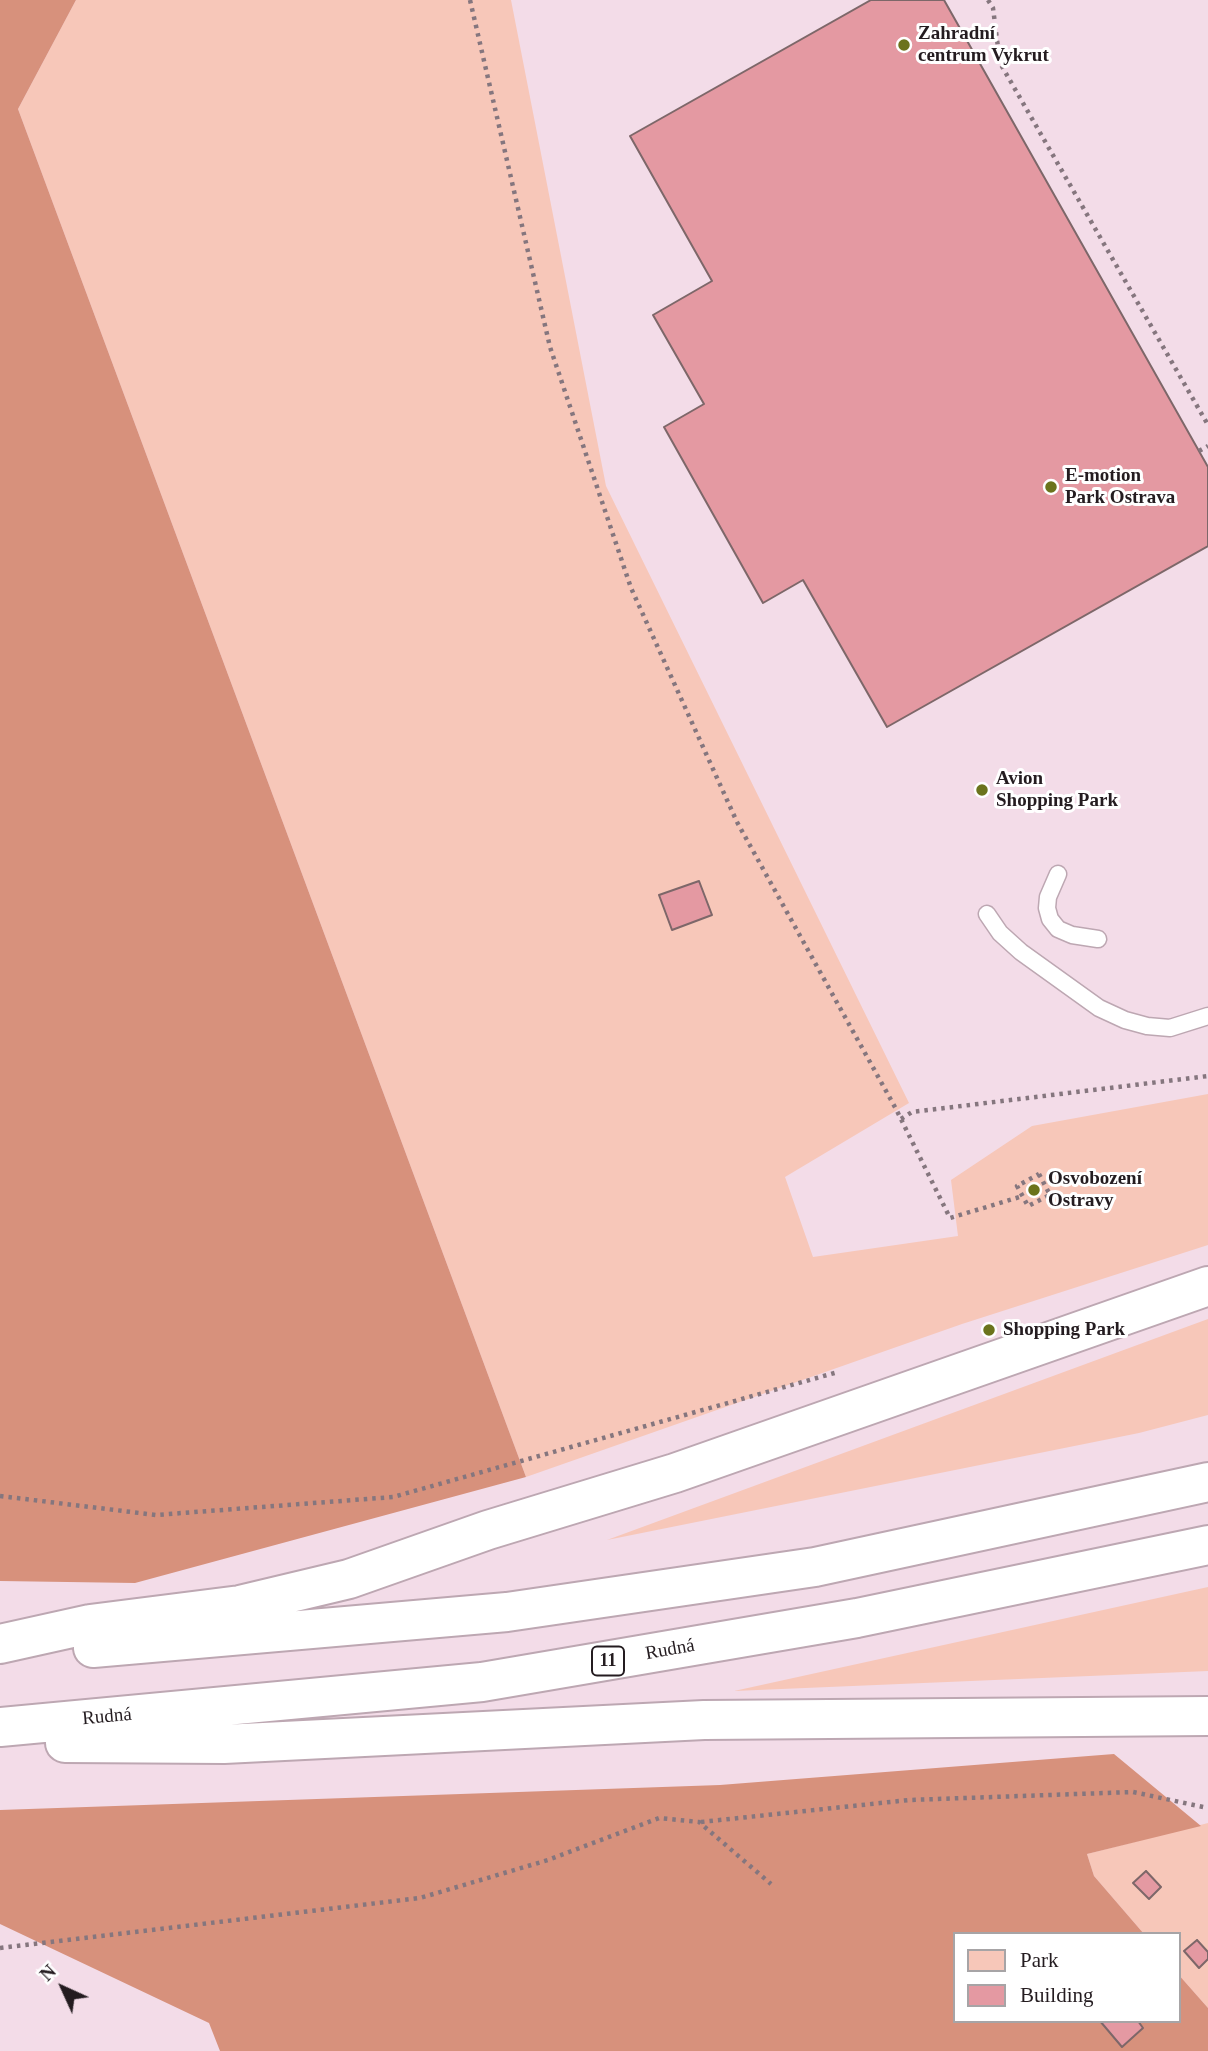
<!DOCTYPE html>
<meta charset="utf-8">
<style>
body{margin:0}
#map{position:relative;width:1208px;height:2051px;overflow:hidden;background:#f3dce8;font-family:"Times New Roman",serif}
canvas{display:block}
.legend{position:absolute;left:953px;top:1932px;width:228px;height:91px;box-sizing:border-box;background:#fff;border:2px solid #a7a4a6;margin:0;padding:9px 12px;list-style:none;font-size:21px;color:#241c20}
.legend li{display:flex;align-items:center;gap:14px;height:35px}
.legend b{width:35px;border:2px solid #a7a4a6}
.north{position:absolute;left:28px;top:1953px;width:70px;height:70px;-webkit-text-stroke:5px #fff;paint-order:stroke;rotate:315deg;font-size:19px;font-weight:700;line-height:28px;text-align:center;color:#241c20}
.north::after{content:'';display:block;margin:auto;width:24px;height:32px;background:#241c20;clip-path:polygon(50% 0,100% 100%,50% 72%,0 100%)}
</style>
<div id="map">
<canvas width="1208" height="2051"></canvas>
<ul class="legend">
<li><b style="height:19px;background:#f7c7b9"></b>Park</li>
<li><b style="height:19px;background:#e499a2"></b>Building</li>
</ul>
<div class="north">N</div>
</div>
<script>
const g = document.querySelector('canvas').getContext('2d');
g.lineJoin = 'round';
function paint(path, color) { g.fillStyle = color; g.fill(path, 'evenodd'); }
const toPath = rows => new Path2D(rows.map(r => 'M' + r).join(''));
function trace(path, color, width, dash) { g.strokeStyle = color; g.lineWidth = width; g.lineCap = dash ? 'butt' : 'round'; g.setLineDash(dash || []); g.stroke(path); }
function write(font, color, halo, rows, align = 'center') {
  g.font = font + ' "Times New Roman",serif'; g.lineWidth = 6; g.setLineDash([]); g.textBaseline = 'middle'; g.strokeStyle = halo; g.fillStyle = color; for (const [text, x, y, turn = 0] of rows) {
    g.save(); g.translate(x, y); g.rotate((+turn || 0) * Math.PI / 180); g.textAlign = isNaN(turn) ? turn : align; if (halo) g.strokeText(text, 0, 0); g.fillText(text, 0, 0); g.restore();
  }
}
paint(toPath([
 [76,0,511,0,606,486,909,1103,785,1177,813,1257,958,1236,951,1180,1032,1126,1208,1094,1208,1245,962,1324,526,1477,18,109],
 [1208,1319,1208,1415,1139,1433,607,1540],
 [1208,1587,1208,1671,734,1691],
 [1208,1823,1208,2008,1178,1974,1178,1934,1144,1934,1094,1876,1087,1854]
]), '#f7c7b9');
paint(toPath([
 [0,0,76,0,18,109,526,1477,135,1583,0,1581],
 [1114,1754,1201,1826,1087,1854,1094,1876,1144,1934,954,1934,954,2021,1178,2021,1178,1974,1208,2008,1208,2051,220,2051,209,2023,0,1924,0,1810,720,1785]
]), '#d7917c');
const building = toPath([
 [871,0,944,0,1208,467,1208,546,887,727,803,580,763,603,664,427,704,404,653,315,712,281,630,136,871,0],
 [699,881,712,915,672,930,659,895,699,881],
 [1146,1871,1161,1887,1149,1899,1133,1883,1146,1871],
 [1197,1940,1208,1952,1208,1959,1199,1968,1184,1951,1197,1940],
 [1100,2021,1138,2021,1143,2028,1122,2047,1100,2021]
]);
paint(building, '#e499a2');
trace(building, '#7d6769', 2);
const service = toPath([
 [1058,874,1048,897,1047,908,1050,919,1058,929,1072,935,1098,939],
 [987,914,1000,933,1021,952,1099,1008,1125,1020,1147,1026,1170,1028,1208,1016]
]);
const trunk = toPath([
 [0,1644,90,1624,240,1605,349,1579,488,1530,675,1473,1208,1286],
 [93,1648,507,1612,815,1567,1208,1482],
 [0,1727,482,1682,857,1618,1208,1545],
 [65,1743,224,1744,704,1720,1208,1716]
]);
trace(service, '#bda7b2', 19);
trace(trunk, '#bda7b2', 42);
trace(toPath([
 [470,0,550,347,631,588,737,822,896,1109,950,1218,1023,1196],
 [988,0,993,8,1000,63,1208,425],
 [1199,451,1208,446],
 [901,1119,912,1112,1208,1076],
 [1039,1174,1050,1195,1028,1206,1017,1186,1039,1174],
 [0,1496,156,1515,393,1497,838,1372],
 [701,1822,909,1800,1133,1792,1208,1808],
 [0,1948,420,1898,548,1860,659,1818,699,1822,771,1884]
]), '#85767e', 4.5, [3.5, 5]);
trace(service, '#fff', 16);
trace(trunk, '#fff', 38);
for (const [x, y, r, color] of [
 [904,45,7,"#6b731c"],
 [1051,487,7,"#6b731c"],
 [982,790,7,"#6b731c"],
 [1034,1190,7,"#6b731c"],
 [989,1330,7,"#6b731c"]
]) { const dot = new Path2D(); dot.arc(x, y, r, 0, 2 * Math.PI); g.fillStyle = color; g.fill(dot); trace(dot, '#fff', 2.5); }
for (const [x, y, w] of [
 [608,1661,32]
]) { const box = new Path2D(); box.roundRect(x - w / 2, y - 14.5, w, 29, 5); g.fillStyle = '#fff'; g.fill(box); trace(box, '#241c20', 2); }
write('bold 18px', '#241c20', null, [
 ["11",608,1661]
]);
write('bold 19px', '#241c20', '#fff', [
 ["Zahradní",918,34],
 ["centrum Vykrut",918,56],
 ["E-motion",1065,476],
 ["Park Ostrava",1065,498],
 ["Avion",996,779],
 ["Shopping Park",996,801],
 ["Osvobození",1048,1179],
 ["Ostravy",1048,1201],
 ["Shopping Park",1003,1330]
], 'left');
write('19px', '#241c20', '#fff', [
 ["Rudná",670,1650,-10],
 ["Rudná",107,1717,-5]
]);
</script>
